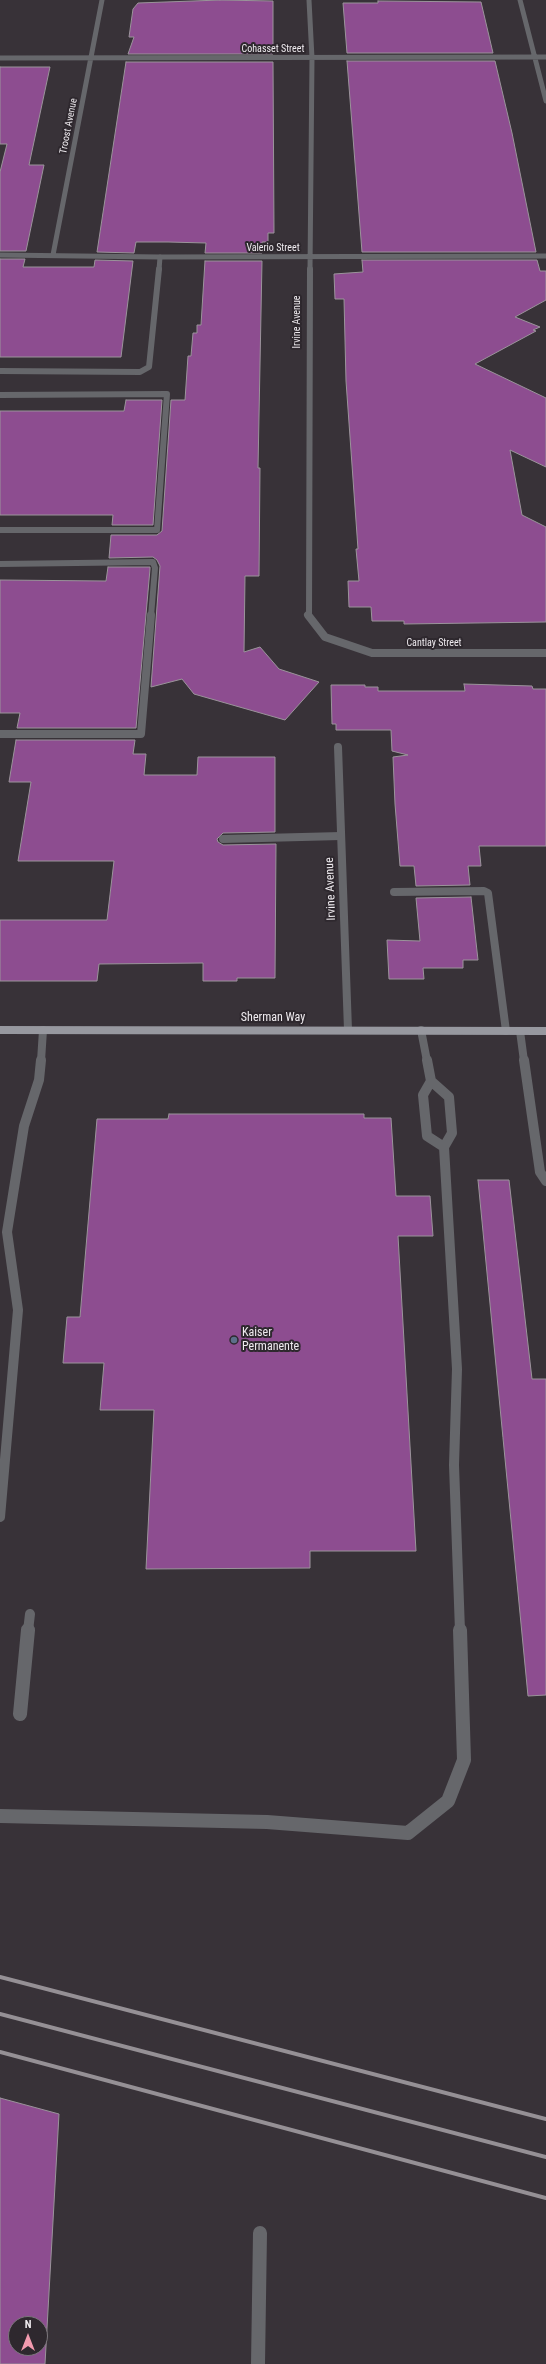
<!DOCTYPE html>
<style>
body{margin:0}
#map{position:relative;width:546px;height:2364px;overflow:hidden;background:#383238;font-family:"Roboto Condensed",sans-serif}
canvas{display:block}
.north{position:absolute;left:8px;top:2316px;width:40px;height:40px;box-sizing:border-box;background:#2e282e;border:1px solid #7b767b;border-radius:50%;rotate:0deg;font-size:11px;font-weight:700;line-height:16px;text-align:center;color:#efebef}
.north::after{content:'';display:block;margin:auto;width:14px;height:18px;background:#f29aae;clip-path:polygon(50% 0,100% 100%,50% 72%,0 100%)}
</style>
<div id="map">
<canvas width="546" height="2364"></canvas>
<div class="north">N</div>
</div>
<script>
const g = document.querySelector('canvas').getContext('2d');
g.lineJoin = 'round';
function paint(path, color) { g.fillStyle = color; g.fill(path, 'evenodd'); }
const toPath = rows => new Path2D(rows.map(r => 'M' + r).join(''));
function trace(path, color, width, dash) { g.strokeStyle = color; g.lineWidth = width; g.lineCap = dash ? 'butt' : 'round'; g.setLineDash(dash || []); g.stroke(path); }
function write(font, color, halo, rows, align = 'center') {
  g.font = font + ' "Roboto Condensed",sans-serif'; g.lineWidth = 4; g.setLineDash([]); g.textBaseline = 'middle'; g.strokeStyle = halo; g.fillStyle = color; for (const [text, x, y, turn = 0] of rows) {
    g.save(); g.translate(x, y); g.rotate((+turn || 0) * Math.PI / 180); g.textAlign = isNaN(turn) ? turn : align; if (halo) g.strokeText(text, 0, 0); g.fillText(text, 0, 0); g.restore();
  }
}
const building = toPath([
 [220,0,273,1,273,54,128,54,134,37,129,37,133,9,138,3,220,0],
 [378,1,481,2,493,53,347,53,343,3,378,3,378,1],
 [347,61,495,61,512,133,536,252,362,252,347,61],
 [126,62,273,62,274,233,268,233,268,242,262,242,262,253,205,253,206,243,168,242,136,242,134,253,97,252,126,62],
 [0,67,50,67,29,165,44,165,26,251,0,251,0,172,7,144,0,144,0,67],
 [0,259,25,259,23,267,94,267,95,260,133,261,121,357,0,357,0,259],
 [362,260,537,260,540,271,546,271,546,300,515,317,540,327,533,330,536,331,475,364,546,398,546,467,510,450,522,515,546,527,546,622,404,624,404,621,372,621,371,607,349,607,348,581,359,581,356,549,358,549,346,381,344,299,335,299,334,274,363,272,362,260],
 [205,261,262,261,258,468,260,468,259,576,245,576,244,652,260,647,279,669,319,682,285,720,194,694,182,679,151,687,160,566,157,560,153,557,109,558,111,535,157,535,162,531,171,400,185,400,188,356,191,356,193,333,197,333,197,325,201,325,205,261],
 [126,400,162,400,153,525,112,525,113,515,0,515,0,411,124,411,126,400],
 [108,567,150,567,150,569,136,728,17,728,20,713,0,713,0,580,106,581,108,567],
 [464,684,532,686,533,689,546,689,546,846,479,846,481,866,468,866,470,885,416,886,414,866,400,866,395,804,393,757,408,755,392,751,391,730,336,730,336,724,332,724,331,685,365,685,365,687,378,687,378,691,465,691,464,684],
 [16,740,135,740,133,754,146,754,144,775,197,775,198,757,275,757,275,832,223,833,217,839,218,842,223,845,276,844,275,978,237,978,237,981,203,981,203,963,99,964,97,981,0,981,0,920,107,920,114,861,18,861,31,782,9,782,16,740],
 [471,897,478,960,463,960,463,968,423,968,424,979,389,979,387,940,420,941,416,898,471,897],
 [169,1114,364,1114,364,1118,391,1118,396,1196,430,1196,433,1236,398,1236,416,1551,310,1551,310,1568,146,1569,154,1410,100,1410,104,1363,63,1363,67,1317,80,1317,97,1119,168,1119,169,1114],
 [478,1180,509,1180,532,1379,546,1379,546,1695,528,1696,478,1180],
 [0,2098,59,2114,45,2364,0,2364,0,2098],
 [16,2324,40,2324,40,2348,16,2348,16,2324]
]);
paint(building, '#8d4d90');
trace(building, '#9b949b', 1);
trace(toPath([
 [159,270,160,257]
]), '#66676b', 5);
trace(toPath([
 [0,371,140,372,149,367,159,269],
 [0,395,167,394,157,530,0,530],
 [0,564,153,562,155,568,151,616]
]), '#66676b', 6);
trace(toPath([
 [0,734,141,734,151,615],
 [223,839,341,836],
 [394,892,484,891,488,893,506,1031],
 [421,1030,427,1061],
 [520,1031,524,1061],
 [41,1061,43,1030]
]), '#66676b', 8);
trace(toPath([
 [427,1060,431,1081,449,1097,452,1133,444,1147,457,1369,454,1465,460,1631],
 [524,1060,540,1172,546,1181],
 [431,1081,423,1095,427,1136,444,1147],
 [0,1517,18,1310,7,1232,24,1126,39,1080,41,1060],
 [28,1631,30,1614]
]), '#66676b', 10);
trace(toPath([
 [20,1714,28,1630],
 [0,1816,267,1822,408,1833,448,1801,464,1760,460,1630],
 [258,2364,260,2233]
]), '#66676b', 14);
trace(toPath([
 [309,0,312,58,310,270],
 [520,0,546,101],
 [0,58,546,57],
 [0,255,160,257,546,256],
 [53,255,102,0]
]), '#66676b', 5);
trace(toPath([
 [309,616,310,269]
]), '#66676b', 6);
trace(toPath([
 [308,615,325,637,372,653,546,653],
 [338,747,348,1030]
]), '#66676b', 8);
trace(toPath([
 [0,1030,546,1031]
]), '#97989f', 8);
trace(toPath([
 [0,1977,546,2119],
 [0,2014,546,2157],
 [0,2052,546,2198]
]), '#959095', 4);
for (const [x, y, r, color] of [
 [234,1340,4,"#5c6f8a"]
]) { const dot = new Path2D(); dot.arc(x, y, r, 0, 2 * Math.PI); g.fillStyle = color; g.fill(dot); trace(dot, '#2e282e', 1.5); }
write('10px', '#efebef', '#2e282e', [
 ["Cohasset Street",273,49],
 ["Troost Avenue",69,126,-79],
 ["Valerio Street",273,248],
 ["Irvine Avenue",297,322,-90],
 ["Cantlay Street",434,643]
]);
write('12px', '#efebef', '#2e282e', [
 ["Irvine Avenue",331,889,-92],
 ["Sherman Way",273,1018]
]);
write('12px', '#efebef', '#2e282e', [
 ["Kaiser",242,1333],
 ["Permanente",242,1347]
], 'left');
</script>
